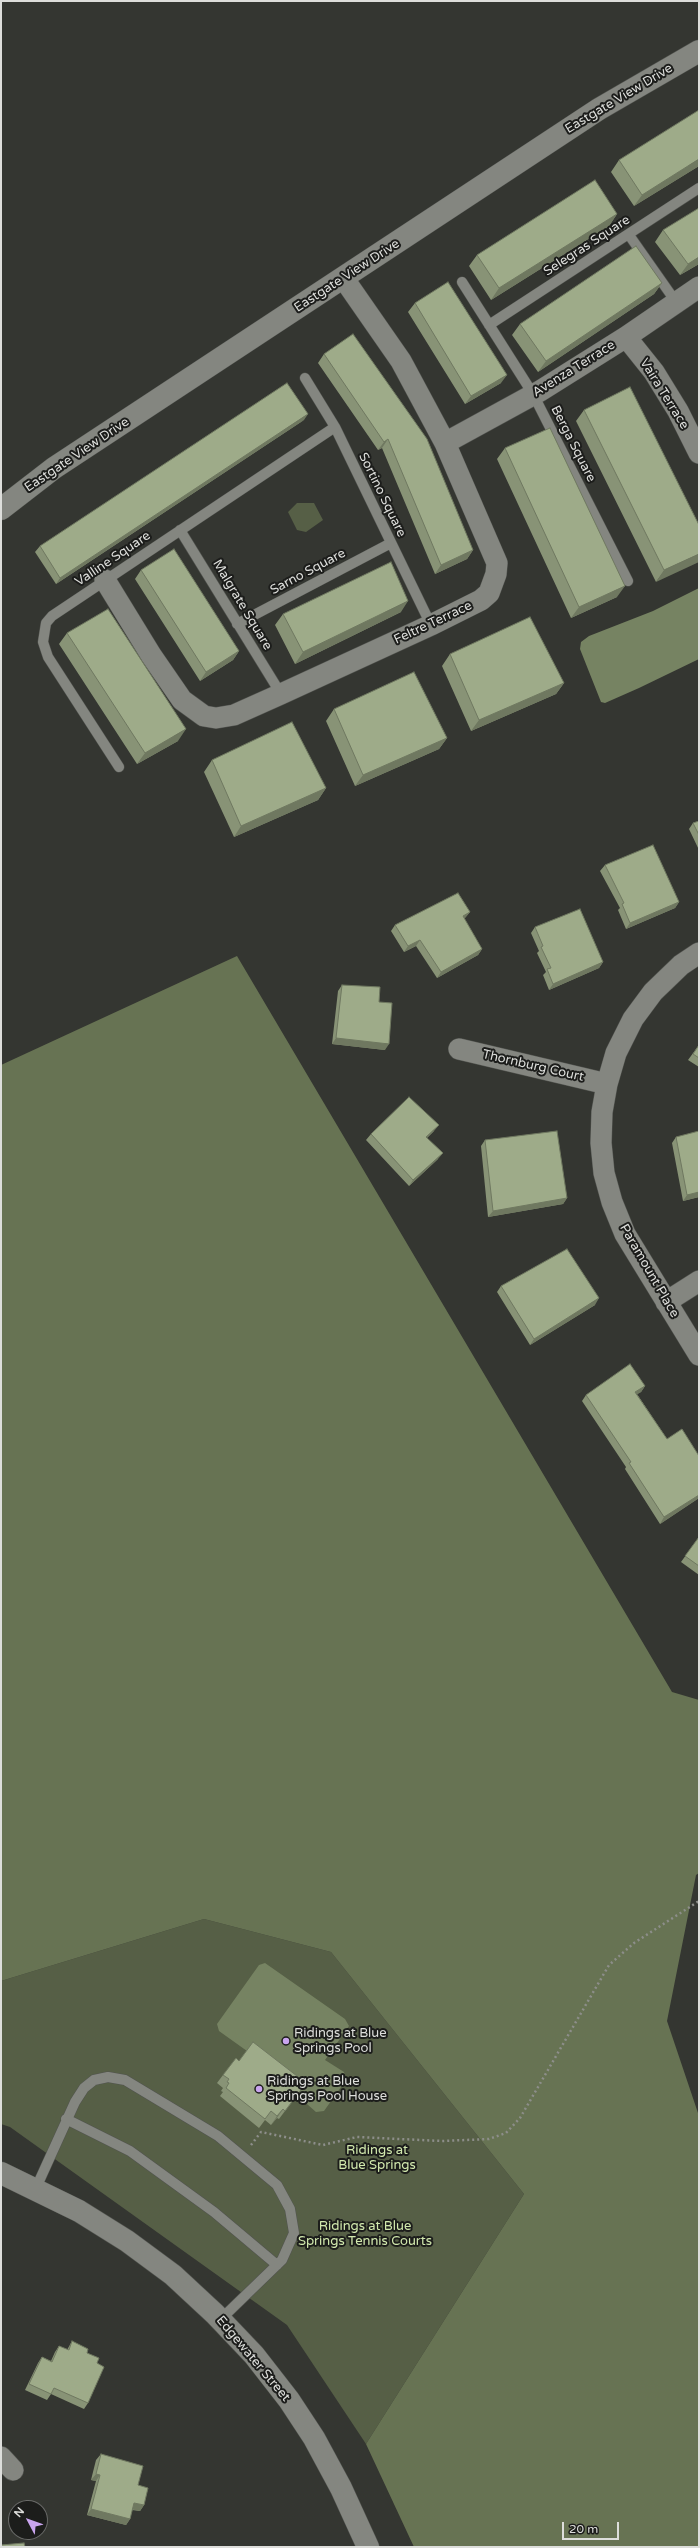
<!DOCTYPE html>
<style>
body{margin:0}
#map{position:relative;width:700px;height:2548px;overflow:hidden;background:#343631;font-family:"Varela Round",sans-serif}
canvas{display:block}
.frame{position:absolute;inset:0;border:2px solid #dddedb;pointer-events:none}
.north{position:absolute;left:8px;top:2500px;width:40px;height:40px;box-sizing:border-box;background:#1c1d1b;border:1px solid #696a68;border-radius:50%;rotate:311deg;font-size:11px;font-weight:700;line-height:16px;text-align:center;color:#dddedb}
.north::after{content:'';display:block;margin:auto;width:14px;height:18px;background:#c9a5ee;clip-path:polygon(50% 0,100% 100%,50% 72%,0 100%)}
.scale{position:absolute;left:562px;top:2522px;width:57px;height:18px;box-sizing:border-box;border:2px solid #dddedb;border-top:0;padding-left:5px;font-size:12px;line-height:14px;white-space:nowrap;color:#dddedb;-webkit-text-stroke:3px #1c1d1b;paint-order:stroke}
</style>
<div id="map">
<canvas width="700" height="2548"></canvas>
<div class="frame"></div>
<div class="north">N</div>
<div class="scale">20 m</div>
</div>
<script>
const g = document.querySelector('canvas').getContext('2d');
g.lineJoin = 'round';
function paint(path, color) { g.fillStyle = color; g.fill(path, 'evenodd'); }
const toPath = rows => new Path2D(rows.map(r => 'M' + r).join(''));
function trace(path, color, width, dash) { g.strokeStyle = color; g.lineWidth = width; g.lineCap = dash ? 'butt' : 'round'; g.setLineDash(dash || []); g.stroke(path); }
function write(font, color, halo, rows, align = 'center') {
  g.font = font + ' "Varela Round",sans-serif'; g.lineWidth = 4; g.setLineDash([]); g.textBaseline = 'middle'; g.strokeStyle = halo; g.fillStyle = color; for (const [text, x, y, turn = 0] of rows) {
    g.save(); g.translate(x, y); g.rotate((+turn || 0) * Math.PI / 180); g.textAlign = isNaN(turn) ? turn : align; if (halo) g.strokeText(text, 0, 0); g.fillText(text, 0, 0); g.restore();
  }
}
paint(toPath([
 [297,503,314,503,323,520,306,532,297,530,288,512],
 [204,1919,331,1952,524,2194,366,2444,287,2325,10,2127,1,2124,1,1981]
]), '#565f46');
paint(toPath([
 [237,956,672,1692,699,1700,699,1873,696,1875,667,2021,699,2116,699,2547,414,2547,366,2444,524,2194,331,1952,204,1919,1,1981,1,1065]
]), '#677353');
paint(toPath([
 [699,588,699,659,639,688,605,703,601,702,580,649,581,642,589,636,653,611],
 [265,1963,345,2019,349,2026,325,2060,344,2072,346,2080,324,2111,316,2112,247,2051,219,2031,217,2024,259,1965]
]), '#768362');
const service = toPath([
 [629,235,676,302],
 [462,282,533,394,628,581],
 [489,325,699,188],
 [305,378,335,427,431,625],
 [180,530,281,694],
 [237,624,391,543],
 [119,767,48,657,43,642,46,623,52,616,335,427],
 [66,2119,130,2151,214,2212,277,2265],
 [36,2188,75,2102,84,2088,94,2080,108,2077,125,2080,218,2136,277,2185,290,2209,294,2233,282,2260,221,2319]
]);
const minor = toPath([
 [626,337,654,372,678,411,699,453],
 [445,443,540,391,626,337,699,287],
 [105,580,151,655,182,700,204,716,216,718,234,715,281,694,431,625,481,600,489,593,496,574,497,563,445,443,401,361,344,279],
 [699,953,681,965,653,992,633,1019,616,1053,607,1084,602,1112,601,1143,604,1173,612,1202,625,1234,699,1355],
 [459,1049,607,1084],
 [666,1302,699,1281],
 [1,2457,13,2470]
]);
const tertiary = toPath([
 [1,509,54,468,599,109,699,51],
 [1,2173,79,2211,127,2241,173,2275,215,2314,254,2355,289,2400,314,2438,341,2488,368,2547]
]);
trace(service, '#52544f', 11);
trace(minor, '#52544f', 22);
trace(tertiary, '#52544f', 23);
trace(toPath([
 [251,2145,261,2132,323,2145,357,2137,442,2141,489,2139,506,2133,520,2118,609,1965,634,1943,699,1901]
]), '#8d8e8a', 2.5, [2, 3]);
trace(service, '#848680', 10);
trace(minor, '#848680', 21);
trace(tertiary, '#848680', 22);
paint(toPath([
 [619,160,699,166,634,206,611,172],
 [617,214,609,226,491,300,469,266,477,255],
 [663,230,699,264,680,275,655,242],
 [662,283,654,294,538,372,512,335,520,324],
 [415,303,501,383,465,404,408,312],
 [324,354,473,550,467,559,435,574,382,448,378,450,318,363],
 [584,410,699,525,656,582,576,421],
 [304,420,56,584,35,552,40,546],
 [505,448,617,597,571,618,497,459],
 [141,570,239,651,233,660,200,681,135,579],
 [401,612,295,664,275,625,283,614],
 [67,633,178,741,137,764,59,644],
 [450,654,564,683,556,694,471,731,442,666],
 [334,709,447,738,439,749,355,786,326,721],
 [212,760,326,788,318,800,234,837,204,772],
 [699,821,699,850,689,829,693,823],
 [605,865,679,902,675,908,626,929,618,910,620,908,600,871],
 [470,912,464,919,482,949,478,955,437,978,416,946,404,952,391,931,395,925],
 [535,927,603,962,599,968,549,990,543,975,546,972,537,953,539,951,531,933],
 [342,985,379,1002,385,1050,332,1044,338,991],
 [699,1045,699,1067,688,1060],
 [434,1131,427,1138,438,1159,409,1186,366,1140,371,1134],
 [676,1137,699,1197,683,1201,672,1143],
 [485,1140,567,1198,563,1204,488,1217,481,1146],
 [501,1286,595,1305,530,1345,497,1292],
 [645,1386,641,1392,637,1394,667,1439,699,1456,699,1498,660,1524,625,1469,626,1467,582,1401,586,1395],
 [699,1537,699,1575,681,1562],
 [239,2061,306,2083,279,2119,277,2118,271,2125,265,2120,259,2128,220,2096,223,2092,221,2091,223,2088,217,2083,223,2075],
 [72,2341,87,2353,97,2363,88,2403,84,2409,51,2394,47,2400,25,2390,38,2363,42,2357,51,2361,55,2352,59,2346,67,2350],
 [101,2454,138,2485,144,2505,140,2511,132,2510,130,2519,126,2525,87,2515,96,2481,91,2480,96,2460]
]), '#889376');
paint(toPath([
 [699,159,699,166,634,206,642,195],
 [617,214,609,226,491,300,499,288],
 [699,257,699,264,680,275,688,264],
 [662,283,654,294,538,372,546,361],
 [507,375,501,383,465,404,471,396],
 [308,414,304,420,56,584,60,578],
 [388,439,382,448,378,450,384,442],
 [473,550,467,559,435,574,441,565],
 [699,554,699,562,656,582,664,570],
 [625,586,617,597,571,618,579,607],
 [408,601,401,612,295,664,303,652],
 [239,651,233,660,200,681,206,672],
 [564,683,556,694,471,731,479,720],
 [186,729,178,741,137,764,145,753],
 [447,738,439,749,355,786,363,775],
 [326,788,318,800,234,837,241,826],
 [679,902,675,908,626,929,630,923],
 [470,912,465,918,459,922,463,916],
 [420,940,416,946,404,952,408,946],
 [482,949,478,955,437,978,441,972],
 [603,962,599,968,549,990,553,984],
 [336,1038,389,1044,385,1050,332,1044],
 [439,1125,434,1131,421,1143,426,1137],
 [443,1153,438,1159,409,1186,413,1180],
 [699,1192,699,1197,683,1201,687,1195],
 [567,1198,563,1204,488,1217,493,1211],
 [599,1298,595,1305,530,1345,534,1339],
 [645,1386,641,1392,631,1398,635,1392],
 [699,1495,699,1498,660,1524,664,1517],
 [306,2083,300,2092,279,2119],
 [283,2109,277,2118,271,2125,277,2116],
 [96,2474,100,2475,96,2481,91,2480],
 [134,2503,144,2505,140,2511,130,2509],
 [91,2509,130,2519,126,2525,87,2515]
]), '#6f7860');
const building = toPath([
 [699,110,699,159,642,195,619,160,699,110],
 [595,180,617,214,499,288,477,255,595,180],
 [699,208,699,257,688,264,663,230,699,208],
 [636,246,662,283,546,361,520,324,636,246],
 [448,282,507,375,471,396,415,303,448,282],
 [353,334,427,439,473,550,441,565,388,439,384,442,324,354,353,334],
 [287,383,308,414,60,578,40,546,287,383],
 [630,387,699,525,699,554,664,570,584,410,630,387],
 [550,428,625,586,579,607,505,448,550,428],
 [174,549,239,651,206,672,141,570,174,549],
 [391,562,408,601,303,652,283,614,391,562],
 [108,609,186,729,145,753,67,633,108,609],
 [530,617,564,683,479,720,450,654,530,617],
 [414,672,447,738,363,775,334,709,414,672],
 [292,722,326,788,241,826,212,760,292,722],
 [699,821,699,835,693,823,699,821],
 [653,845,679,902,630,923,622,904,624,903,605,865,653,845],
 [458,893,470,912,463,916,482,949,441,972,420,940,408,946,395,925,458,893],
 [580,909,603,962,553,984,547,969,551,968,541,947,543,946,535,927,580,909],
 [342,985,380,987,379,1002,392,1003,389,1044,336,1038,342,985],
 [699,1045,699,1058,693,1054,699,1045],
 [409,1097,439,1125,426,1137,443,1153,413,1180,371,1134,409,1097],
 [557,1131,567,1198,493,1211,485,1140,557,1131],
 [699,1131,699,1192,687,1195,676,1137,699,1131],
 [567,1249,599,1298,534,1339,501,1286,567,1249],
 [630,1364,645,1386,635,1392,667,1439,682,1429,699,1456,699,1495,664,1517,629,1463,631,1462,586,1395,630,1364],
 [699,1537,699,1566,685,1556,699,1537],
 [253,2042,306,2083,285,2111,283,2109,277,2116,271,2111,265,2119,226,2088,229,2083,227,2082,229,2079,223,2075,236,2058,239,2061,253,2042],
 [72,2341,88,2349,87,2353,99,2358,97,2363,104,2367,88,2403,54,2388,51,2394,29,2384,42,2357,52,2362,59,2346,69,2350,72,2341],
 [101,2454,143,2466,138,2485,148,2488,144,2505,134,2503,130,2519,91,2509,100,2475,96,2474,101,2454],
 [24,2543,25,2547,1,2547,1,2545,24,2543]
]);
paint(building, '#9eab89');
trace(building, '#6f7860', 1);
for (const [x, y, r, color] of [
 [286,2041,4,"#c9a5ee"],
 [259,2089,4,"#c9a5ee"]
]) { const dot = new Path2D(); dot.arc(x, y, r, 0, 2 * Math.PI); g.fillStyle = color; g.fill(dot); trace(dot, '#1c1d1b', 1.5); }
write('13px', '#dddedb', '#1c1d1b', [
 ["Eastgate View Drive",619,99,-31],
 ["Selegras Square",587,246,-33],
 ["Eastgate View Drive",347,276,-33],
 ["Avenza Terrace",574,369,-32],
 ["Vaira Terrace",664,394,58],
 ["Berga Square",573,444,63],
 ["Eastgate View Drive",77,455,-34],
 ["Sortino Square",382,495,64],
 ["Valline Square",113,559,-34],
 ["Sarno Square",308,572,-28],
 ["Malgrate Square",242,605,59],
 ["Feltre Terrace",433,623,-25],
 ["Thornburg Court",533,1066,13],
 ["Paramount Place",649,1271,60],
 ["Edgewater Street",253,2359,50]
]);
write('13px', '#dddedb', '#1c1d1b', [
 ["Ridings at Blue",294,2034],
 ["Springs Pool",294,2049],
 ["Ridings at Blue",267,2082],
 ["Springs Pool House",267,2097]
], 'left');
write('13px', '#d2e9ae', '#1c1d1b', [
 ["Ridings at",377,2151],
 ["Blue Springs",377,2166],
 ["Ridings at Blue",365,2227],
 ["Springs Tennis Courts",365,2242]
]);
</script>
